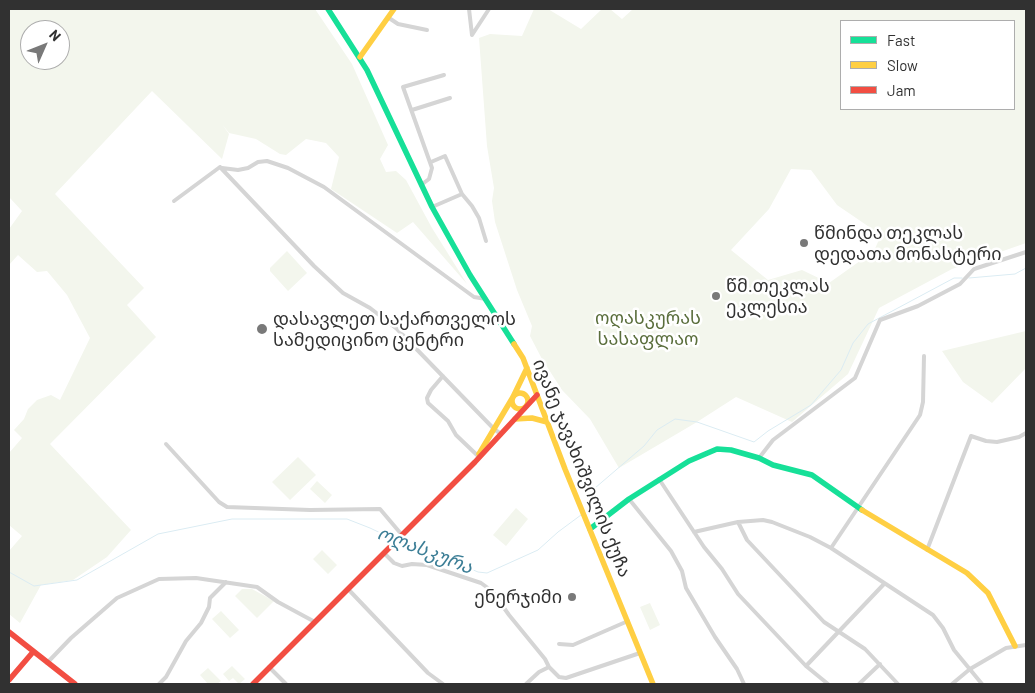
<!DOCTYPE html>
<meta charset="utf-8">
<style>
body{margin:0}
#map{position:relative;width:1035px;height:693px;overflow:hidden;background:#fff;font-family:Barlow,sans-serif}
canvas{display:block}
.frame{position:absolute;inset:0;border:10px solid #313131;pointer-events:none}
.legend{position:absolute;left:840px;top:20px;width:175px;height:90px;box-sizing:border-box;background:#fff;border:1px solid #adadad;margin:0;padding:6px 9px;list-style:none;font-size:15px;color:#313131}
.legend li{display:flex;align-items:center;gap:10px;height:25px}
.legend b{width:25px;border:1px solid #adadad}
.north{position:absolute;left:20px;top:20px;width:50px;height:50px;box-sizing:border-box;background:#fff;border:1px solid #adadad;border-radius:50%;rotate:46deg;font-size:14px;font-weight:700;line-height:20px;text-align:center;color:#313131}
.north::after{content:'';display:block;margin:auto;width:18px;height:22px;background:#797979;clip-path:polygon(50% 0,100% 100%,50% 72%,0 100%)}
</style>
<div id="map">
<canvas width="1035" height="693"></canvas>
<div class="frame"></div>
<ul class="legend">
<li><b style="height:6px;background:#16e098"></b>Fast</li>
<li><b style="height:6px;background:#ffcf43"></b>Slow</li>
<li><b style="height:6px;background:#f24e42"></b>Jam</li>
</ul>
<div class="north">N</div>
</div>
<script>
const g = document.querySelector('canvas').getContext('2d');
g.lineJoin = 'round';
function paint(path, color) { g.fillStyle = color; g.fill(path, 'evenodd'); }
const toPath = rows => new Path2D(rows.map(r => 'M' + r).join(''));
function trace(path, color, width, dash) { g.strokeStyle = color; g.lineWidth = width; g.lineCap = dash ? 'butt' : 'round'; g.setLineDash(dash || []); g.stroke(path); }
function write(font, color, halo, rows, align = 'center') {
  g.font = font + ' Barlow,"Noto Sans Georgian",sans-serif'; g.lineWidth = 5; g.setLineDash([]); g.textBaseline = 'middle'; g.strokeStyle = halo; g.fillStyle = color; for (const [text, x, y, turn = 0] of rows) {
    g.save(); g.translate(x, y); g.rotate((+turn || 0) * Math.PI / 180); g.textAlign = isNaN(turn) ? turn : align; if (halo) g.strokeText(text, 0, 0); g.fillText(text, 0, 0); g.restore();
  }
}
paint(toPath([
 [9,9,315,9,352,64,388,145,380,159,386,172,396,171,406,180,432,228,467,284,413,222,397,233,331,189,339,157,326,143,306,139,286,155,280,154,256,139,229,133,222,124,229,134,222,159,152,91,55,194,144,288,127,305,156,337,50,444,131,530,107,557,73,580,41,585,20,623,9,614,9,551,22,536,9,525,9,453,22,438,14,430,24,419,28,409,37,400,51,395,60,400,90,338,67,295,47,271,37,272,18,255,9,265,9,229,22,211,9,197],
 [30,30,60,30,60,60,30,60],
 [534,9,548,9,581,29,602,9,610,9,622,19,633,9,1026,9,1026,243,952,269,879,308,848,374,792,422,736,397,697,422,619,468,590,419,562,390,542,359,530,336,532,326,517,290,495,222,492,201,494,188,487,146,479,38,490,34,522,36],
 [841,21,1014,21,1014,109,841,109],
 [791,169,811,170,837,205,881,235,874,251,829,283,802,270,768,280,731,250,769,209],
 [287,251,307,273,288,291,270,271,270,268],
 [1026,331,1026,368,992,403,963,382,942,351],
 [298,457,316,475,290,500,272,482],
 [317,481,332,495,325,503,310,489],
 [516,508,528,519,506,546,493,535],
 [322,550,337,565,328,574,313,559],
 [242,589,252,589,274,601,257,618,235,596],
 [650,603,660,625,650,630,640,607],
 [221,611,239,630,230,638,212,619],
 [232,666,245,679,239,684,233,678,229,681,223,674],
 [208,668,221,681,217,684,208,684,200,675]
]), '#f3f6ed');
trace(toPath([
 [969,278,1015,274,1026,268],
 [586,511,590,509,588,494,644,446,657,430,675,419,697,422,754,442,768,431,811,405,841,370,853,343,868,324,954,278,962,278],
 [398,543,406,548,438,555,478,572,487,573,538,550,558,532,581,515],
 [9,572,34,586,77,580,158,534,232,519,347,519,370,528,393,539]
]), '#dbecf3', 1);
trace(toPath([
 [469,9,472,35],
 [389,18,398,24,427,30],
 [472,35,489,9],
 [412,110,450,98],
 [431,162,445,156,462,194,432,207],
 [220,167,314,266,343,293,370,308,397,329,494,429,501,434],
 [222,168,238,170,248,168,258,162,267,161,288,168,324,187,474,297,486,299],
 [421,185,429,179,432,168,403,87,444,75],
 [462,194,472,206,479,218,486,241],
 [174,201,220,167],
 [443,376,431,390,427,398,428,403,448,421,456,435,478,456],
 [166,444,219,502,227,507,310,510,380,509,402,535],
 [759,458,773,440,855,378,880,320,918,306,960,284,974,269,1026,252],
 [659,479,704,547,722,569,738,594,806,666,828,684],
 [629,499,671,551,682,571,686,588,715,637,737,669,744,684],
 [738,522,747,540,824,622,865,649,898,684],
 [694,532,738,522,763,520,772,522,810,537,831,548,933,615,943,628,954,650,982,684],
 [831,548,920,415,923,402,924,356],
 [927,550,971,436,986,441,997,442,1019,437,1026,433],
 [384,553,394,563,402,566,412,564,427,565,481,583,492,591,509,615,545,659,549,667],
 [348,589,428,673,443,684],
 [559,644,573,645,628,621],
 [47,663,71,638,117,598,159,579,196,578,257,587,278,602,315,622],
 [806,666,884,584],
 [269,667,286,684],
 [159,684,166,677,186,641,201,623,209,607,210,598,226,582],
 [526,684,539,672,549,667,559,677,566,678,640,653],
 [859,684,880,664],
 [952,684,970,669,1006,648,1026,645]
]), '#d5d5d5', 4);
trace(toPath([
 [328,9,367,70,432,207,470,275,514,344],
 [590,529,629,499,689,461,717,449,731,450,759,458,773,465,812,475,862,510]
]), '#16e098', 5.5);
trace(toPath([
 [360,57,394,9],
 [514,344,523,358,565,469,653,684],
 '512 401a8 8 0 1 1 16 0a8 8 0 1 1-16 0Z',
 [515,419,532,418,547,422],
 [479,454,513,397,527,368],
 [862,510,967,573,988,593,1015,646]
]), '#ffcf43', 5.5);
trace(toPath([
 [9,632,75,684],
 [9,680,33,652],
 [253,684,475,462,537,395]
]), '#f24e42', 5.5);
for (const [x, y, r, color] of [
 [804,243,5,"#797979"],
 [716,296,5,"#797979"],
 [262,329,6,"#797979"],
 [572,597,5,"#797979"]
]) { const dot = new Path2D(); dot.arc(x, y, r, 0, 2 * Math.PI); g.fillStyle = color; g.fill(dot); trace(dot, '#fff', 2); }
write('18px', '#313131', '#fff', [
 ["წმინდა თეკლას",814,233],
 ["დედათა მონასტერი",814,254],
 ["წმ.თეკლას",726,286],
 ["ეკლესია",726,307],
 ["დასავლეთ საქართველოს",273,319],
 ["სამედიცინო ცენტრი",273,340],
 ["ენერჯიმი",562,597,"right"]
], 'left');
write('18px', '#5a6e3c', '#fff', [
 ["ოღასკურას",648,318],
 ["სასაფლაო",648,339]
]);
write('18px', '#313131', '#fff', [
 ["ივანე ჯავახიშვილის ქუჩა",582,468,68]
]);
write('italic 19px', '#3c7e96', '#fff', [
 ["ოღასკურა",425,550,21]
]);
</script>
